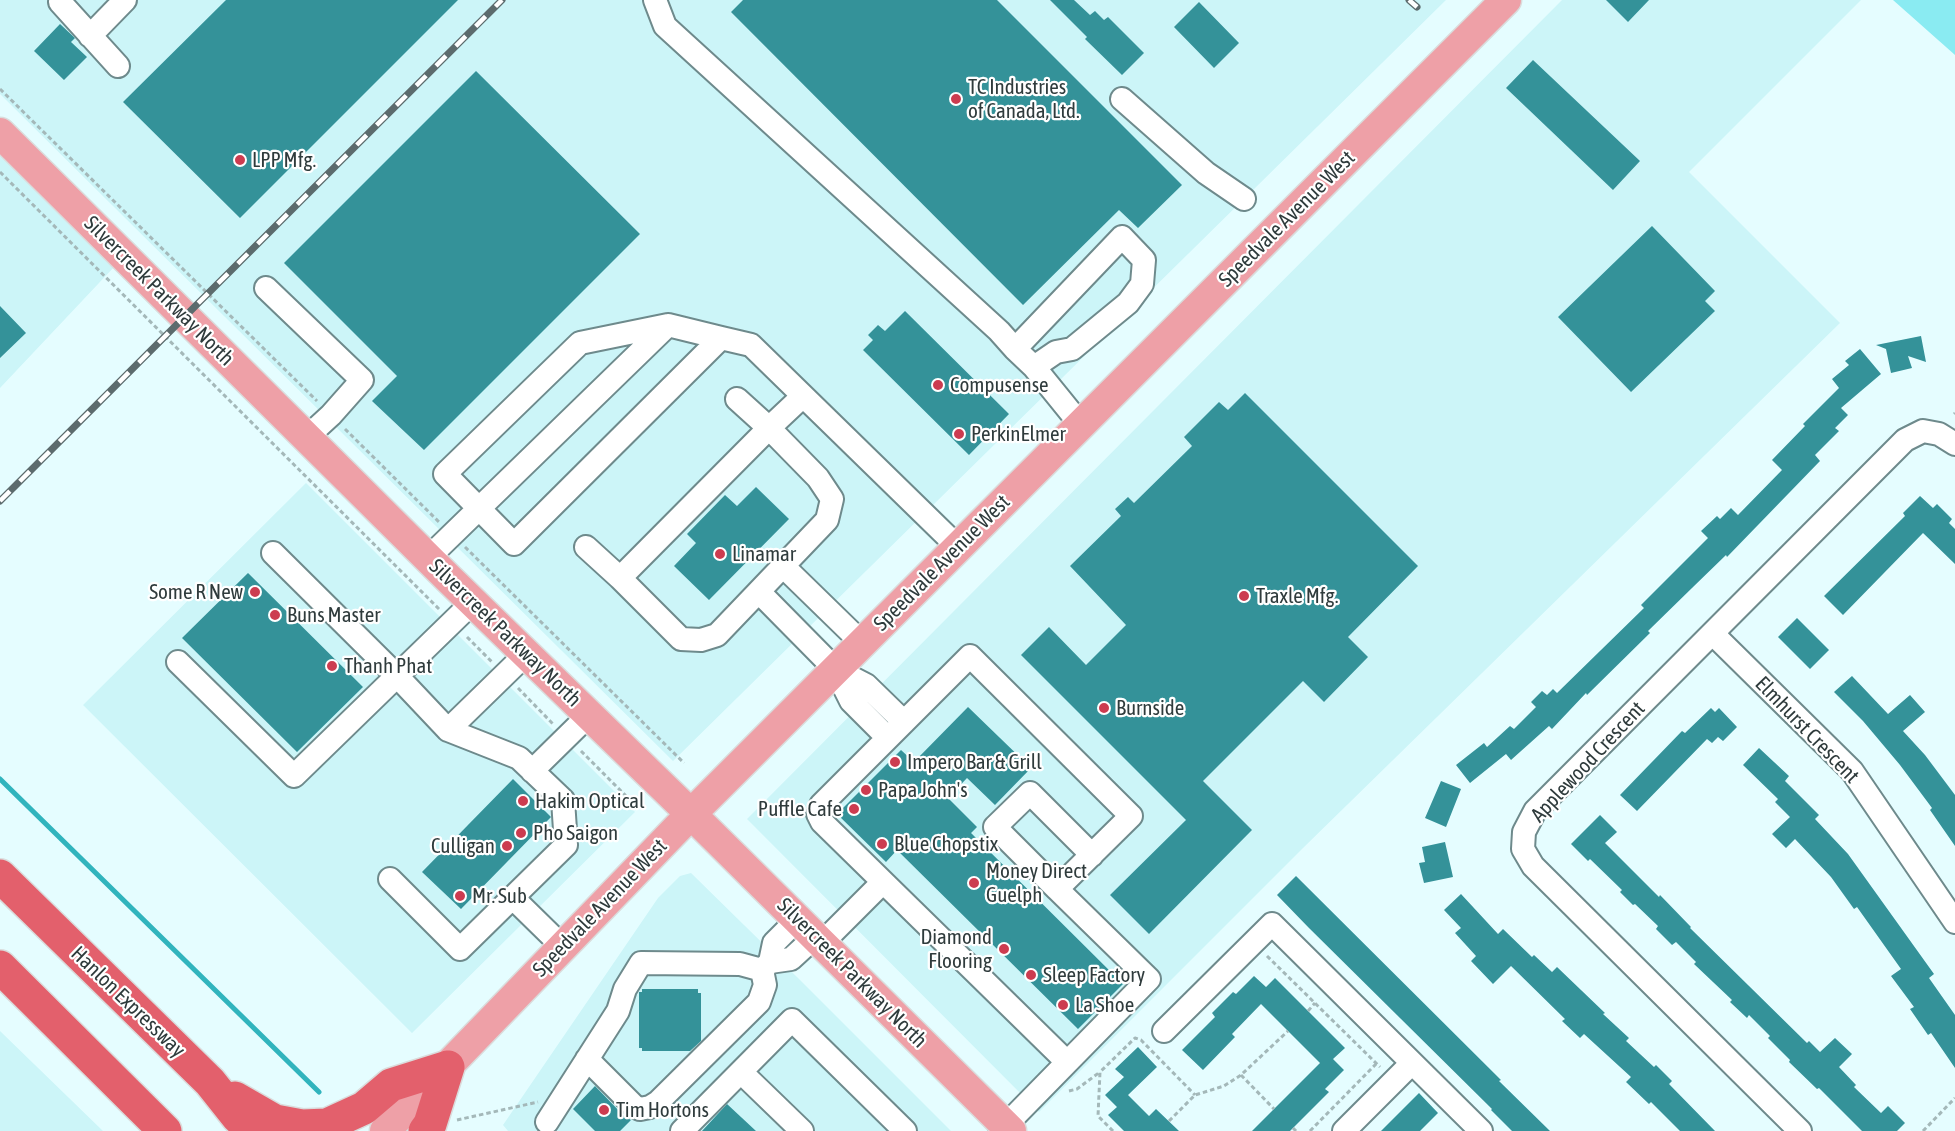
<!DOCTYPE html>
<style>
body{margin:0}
canvas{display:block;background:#e5fdff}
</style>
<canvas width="1955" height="1131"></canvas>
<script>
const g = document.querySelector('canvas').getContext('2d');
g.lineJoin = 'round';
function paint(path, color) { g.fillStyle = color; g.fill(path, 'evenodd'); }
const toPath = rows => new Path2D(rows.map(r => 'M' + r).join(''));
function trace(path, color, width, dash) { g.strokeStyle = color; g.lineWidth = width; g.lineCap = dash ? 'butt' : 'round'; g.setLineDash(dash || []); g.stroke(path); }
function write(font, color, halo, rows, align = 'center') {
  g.font = font + ' "Asap Condensed",sans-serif'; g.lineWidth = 4.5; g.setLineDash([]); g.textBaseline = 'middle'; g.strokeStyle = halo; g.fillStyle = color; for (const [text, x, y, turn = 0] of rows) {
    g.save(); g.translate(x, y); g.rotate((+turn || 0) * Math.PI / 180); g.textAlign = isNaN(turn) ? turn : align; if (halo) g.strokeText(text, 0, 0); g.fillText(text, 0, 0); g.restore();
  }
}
paint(toPath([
 [0,0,1446,0,673,761,0,94],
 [1562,0,1861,0,1689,172,1840,323,1303,848,1039,1112,747,819],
 [0,156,115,266,0,388],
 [306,483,635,812,412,1033,83,705],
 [691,873,797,977,951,1131,508,1131,503,1125,658,898,680,876],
 [0,1031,103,1131,0,1131]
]), '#ccf5f8');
paint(toPath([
 [1893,0,1955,0,1955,55]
]), '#8aebf2');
trace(toPath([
 [0,779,319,1092]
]), '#31b4bd', 5);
paint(toPath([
 [226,0,458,0,240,218,123,102],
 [743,0,997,0,1182,185,1138,228,1119,210,1023,305,731,12],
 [1050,0,1074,0,1090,15,1095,11,1104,20,1108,17,1144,53,1122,75,1085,39,1087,37],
 [1606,0,1649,0,1628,22],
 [1199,2,1239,43,1214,68,1174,27],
 [60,24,75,38,71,42,87,57,64,80,34,51],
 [1533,60,1640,161,1613,190,1506,88],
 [476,71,640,234,424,450,372,401,397,376,284,263],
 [1652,226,1715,291,1705,301,1715,311,1631,392,1558,317],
 [0,306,26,333,0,358],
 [905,311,1009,414,969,455,863,350,873,340,868,335,878,325,885,331],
 [1921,336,1926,362,1908,356,1912,368,1891,373,1886,349,1876,345],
 [1860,349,1881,374,1841,408,1848,415,1835,428,1839,431,1815,455,1820,461,1727,557,1726,555,1692,588,1648,631,1650,633,1587,695,1586,693,1552,729,1549,726,1511,760,1506,754,1470,783,1456,765,1484,743,1487,747,1510,726,1514,729,1536,707,1531,702,1542,691,1547,695,1553,689,1557,693,1644,608,1641,605,1708,538,1701,531,1717,516,1720,519,1731,508,1738,515,1782,470,1772,460,1805,426,1803,424,1839,388,1832,379,1849,365,1845,361],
 [1245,393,1418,566,1348,637,1368,657,1324,702,1303,681,1203,781,1252,830,1149,934,1110,895,1186,820,1021,655,1049,627,1086,665,1126,625,1070,566,1121,516,1115,509,1128,497,1134,503,1192,446,1184,437,1219,402,1228,410],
 [756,487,789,519,709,600,674,566,696,543,687,534,725,495,737,506],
 [1920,496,1933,508,1937,504,1952,519,1949,523,1955,529,1955,564,1923,533,1843,615,1824,596,1905,516,1903,513],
 [248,573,363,687,297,752,182,638],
 [1797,618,1829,650,1810,669,1778,637],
 [1852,676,1888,714,1910,695,1925,712,1903,731,1925,755,1955,795,1955,846,1930,810,1932,808,1900,765,1863,721,1834,692],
 [968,707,1031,768,995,805,967,778,948,798,977,827,971,833,1123,984,1078,1029,897,850,886,862,837,814,901,750,914,762],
 [1711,708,1715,712,1719,708,1737,727,1723,741,1718,737,1712,743,1707,739,1637,811,1620,795,1682,731,1685,733],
 [1759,748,1789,776,1785,781,1819,815,1815,819,1848,854,1934,974,1929,978,1955,1015,1955,1068,1931,1033,1928,1035,1910,1009,1914,1007,1891,976,1901,969,1857,907,1854,909,1831,877,1795,839,1786,848,1772,834,1790,817,1775,802,1778,799,1743,765],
 [513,779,551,817,461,909,422,872],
 [1441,781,1461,789,1446,827,1425,818],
 [1600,815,1617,832,1605,843,1659,897,1660,895,1691,927,1690,928,1807,1043,1809,1041,1820,1052,1835,1038,1852,1054,1839,1067,1856,1085,1854,1087,1881,1113,1888,1106,1905,1123,1897,1131,1862,1131,1819,1088,1817,1089,1789,1062,1790,1060,1768,1038,1770,1036,1749,1015,1747,1018,1730,1002,1732,1000,1694,964,1696,962,1676,942,1672,945,1656,929,1658,926,1635,904,1633,905,1620,892,1622,890,1590,859,1588,861,1571,844],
 [1445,842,1453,877,1424,883,1419,863,1425,862,1422,847],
 [1296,876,1501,1080,1499,1081,1550,1131,1512,1131,1491,1110,1492,1109,1309,928,1277,895],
 [1461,894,1498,934,1503,929,1532,957,1534,955,1552,972,1557,967,1605,1013,1603,1014,1629,1038,1626,1041,1654,1067,1656,1065,1672,1081,1669,1084,1715,1131,1680,1131,1651,1102,1649,1104,1626,1082,1631,1077,1584,1034,1580,1038,1562,1021,1565,1019,1511,966,1493,984,1471,961,1476,956,1455,933,1461,928,1444,910],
 [1254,976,1266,987,1275,978,1345,1048,1333,1059,1344,1070,1325,1089,1329,1092,1290,1131,1252,1131,1320,1063,1261,1004,1232,1034,1235,1037,1203,1070,1182,1050,1215,1017,1212,1013,1233,992,1236,994],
 [642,989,698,989,698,993,701,993,701,1041,690,1051,642,1051,642,1048,639,1048,639,992,642,992],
 [1138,1047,1157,1067,1128,1095,1149,1116,1156,1109,1179,1131,1124,1131,1108,1115,1117,1107,1105,1095,1124,1077,1115,1069],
 [595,1086,624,1116,631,1120,620,1131,595,1131,573,1109],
 [1419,1093,1438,1113,1420,1131,1381,1131],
 [727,1104,756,1131,702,1131]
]), '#349299');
const minor = toPath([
 [62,0,60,2,118,66],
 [655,0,665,26,999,331,1015,349],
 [90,36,125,0],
 [1122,99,1206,173,1244,199],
 [266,288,362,380,331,415,307,437],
 [721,338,514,544,445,474,580,343,668,325,721,338,751,345,958,547],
 [1034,367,1056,352,1072,349,1128,303,1142,284,1144,260,1122,237,1015,349,1034,367,1081,425],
 [737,399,769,428,803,396],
 [769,428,818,478,832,499,827,520,717,635,701,640,681,639,620,578,769,428],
 [586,547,620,578],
 [273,553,397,676,448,730,519,758,563,800,566,845,460,949,390,879],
 [428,558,668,325],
 [784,567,862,643],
 [759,592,835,669,851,701,888,738],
 [1713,634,1852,771,1955,922],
 [178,662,294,776,473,602],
 [835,669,866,685,904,722],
 [448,730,526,654],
 [532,771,589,715],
 [1057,889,995,827,1030,793,1092,855],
 [513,898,562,946],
 [822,943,883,882],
 [770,962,791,959,815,937],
 [762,970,770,962,774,943,797,920],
 [1164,1031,1272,924,1481,1131],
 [587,1059,634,1106,640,1109,650,1107,658,1102,759,1002,765,985,762,970],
 [741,1072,802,1131],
 [547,1122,618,1011,625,989,641,963,740,964,762,970],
 [682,1131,792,1020,905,1131],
 [1000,1131,1149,979,1057,889,1131,816,970,656,821,805,818,814,822,822,1067,1062],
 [1344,1131,1412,1063],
 [1800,1131,1533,866,1523,849,1524,832,1535,811,1905,440,1923,431,1939,434,1955,444]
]);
const major = toPath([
 [0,133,448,578,691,814,1011,1131],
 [385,1131,691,814,1506,0]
]);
const highway = toPath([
 [0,876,210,1082,237,1116,252,1131],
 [0,967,165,1131],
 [235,1098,275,1121,302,1126,327,1125,364,1108,391,1085,448,1067],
 [425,1131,430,1124,448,1067]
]);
trace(minor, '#6e8a8c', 26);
trace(major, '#dadcdc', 33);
trace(highway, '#dadcdc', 36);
trace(toPath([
 [0,89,317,401],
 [0,172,439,609],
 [1954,414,1955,413],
 [345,429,439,522],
 [465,547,684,763],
 [467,637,492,662],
 [518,688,553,724],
 [581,751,638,808],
 [1267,956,1380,1067],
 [1308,1011,1315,1003],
 [1241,1075,1274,1109],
 [1069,1091,1077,1089,1100,1072],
 [457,1120,538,1102],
 [1169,1121,1195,1095,1224,1086,1241,1075,1288,1031],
 [1293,1128,1296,1131],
 [1113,1131,1098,1116,1100,1072,1135,1038,1141,1040,1195,1095],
 [1310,1131,1376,1064],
 [1923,1131,1955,1098]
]), '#a4b8b9', 3, [4.5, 3]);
trace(minor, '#fff', 22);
trace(major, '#eea0a7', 30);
trace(highway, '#e3606c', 33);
const rail = toPath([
 [1409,0,1417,7],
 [0,501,502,0]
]);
trace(rail, '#5c6b6d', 7);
trace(rail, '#fff', 4.5, [14]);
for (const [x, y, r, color] of [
 [956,99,6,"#cc3c50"],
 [240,160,6,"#cc3c50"],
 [938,385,6,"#cc3c50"],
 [959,434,6,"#cc3c50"],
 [720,554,6,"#cc3c50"],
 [255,592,6,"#cc3c50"],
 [1244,596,6,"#cc3c50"],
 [275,615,6,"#cc3c50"],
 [332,666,6,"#cc3c50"],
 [1104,708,6,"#cc3c50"],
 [895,762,6,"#cc3c50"],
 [866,790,6,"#cc3c50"],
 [523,801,6,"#cc3c50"],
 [854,809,6,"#cc3c50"],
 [521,833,6,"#cc3c50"],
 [882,844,6,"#cc3c50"],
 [507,846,6,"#cc3c50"],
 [974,883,6,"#cc3c50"],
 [460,896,6,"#cc3c50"],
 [1004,949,6,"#cc3c50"],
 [1031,975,6,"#cc3c50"],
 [1063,1005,6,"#cc3c50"],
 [604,1110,6,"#cc3c50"]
]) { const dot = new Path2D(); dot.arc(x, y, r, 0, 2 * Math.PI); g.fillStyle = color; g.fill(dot); trace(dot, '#fff', 2); }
write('21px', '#2f3b3c', '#fff', [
 ["TC Industries",968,87],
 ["of Canada, Ltd.",968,111],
 ["LPP Mfg.",252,160],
 ["Compusense",950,385],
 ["PerkinElmer",971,434],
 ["Linamar",732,554],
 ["Some R New",243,592,"right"],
 ["Traxle Mfg.",1256,596],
 ["Buns Master",287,615],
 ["Thanh Phat",344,666],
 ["Burnside",1116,708],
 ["Impero Bar & Grill",907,762],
 ["Papa John's",878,790],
 ["Hakim Optical",535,801],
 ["Puffle Cafe",842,809,"right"],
 ["Pho Saigon",533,833],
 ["Blue Chopstix",894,844],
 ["Culligan",495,846,"right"],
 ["Money Direct",986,871],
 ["Guelph",986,895],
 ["Mr. Sub",472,896],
 ["Diamond",992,937,"right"],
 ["Flooring",992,961,"right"],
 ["Sleep Factory",1043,975],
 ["La Shoe",1075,1005],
 ["Tim Hortons",616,1110]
], 'left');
write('21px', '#2f3b3c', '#fff', [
 ["Speedvale Avenue West",1287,219,-45],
 ["Silvercreek Parkway North",159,291,45],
 ["Speedvale Avenue West",942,563,-45],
 ["Silvercreek Parkway North",505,633,44],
 ["Elmhurst Crescent",1807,730,46],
 ["Applewood Crescent",1588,762,-47],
 ["Speedvale Avenue West",600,908,-46],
 ["Silvercreek Parkway North",852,973,45],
 ["Hanlon Expressway",128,1002,44]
]);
</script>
